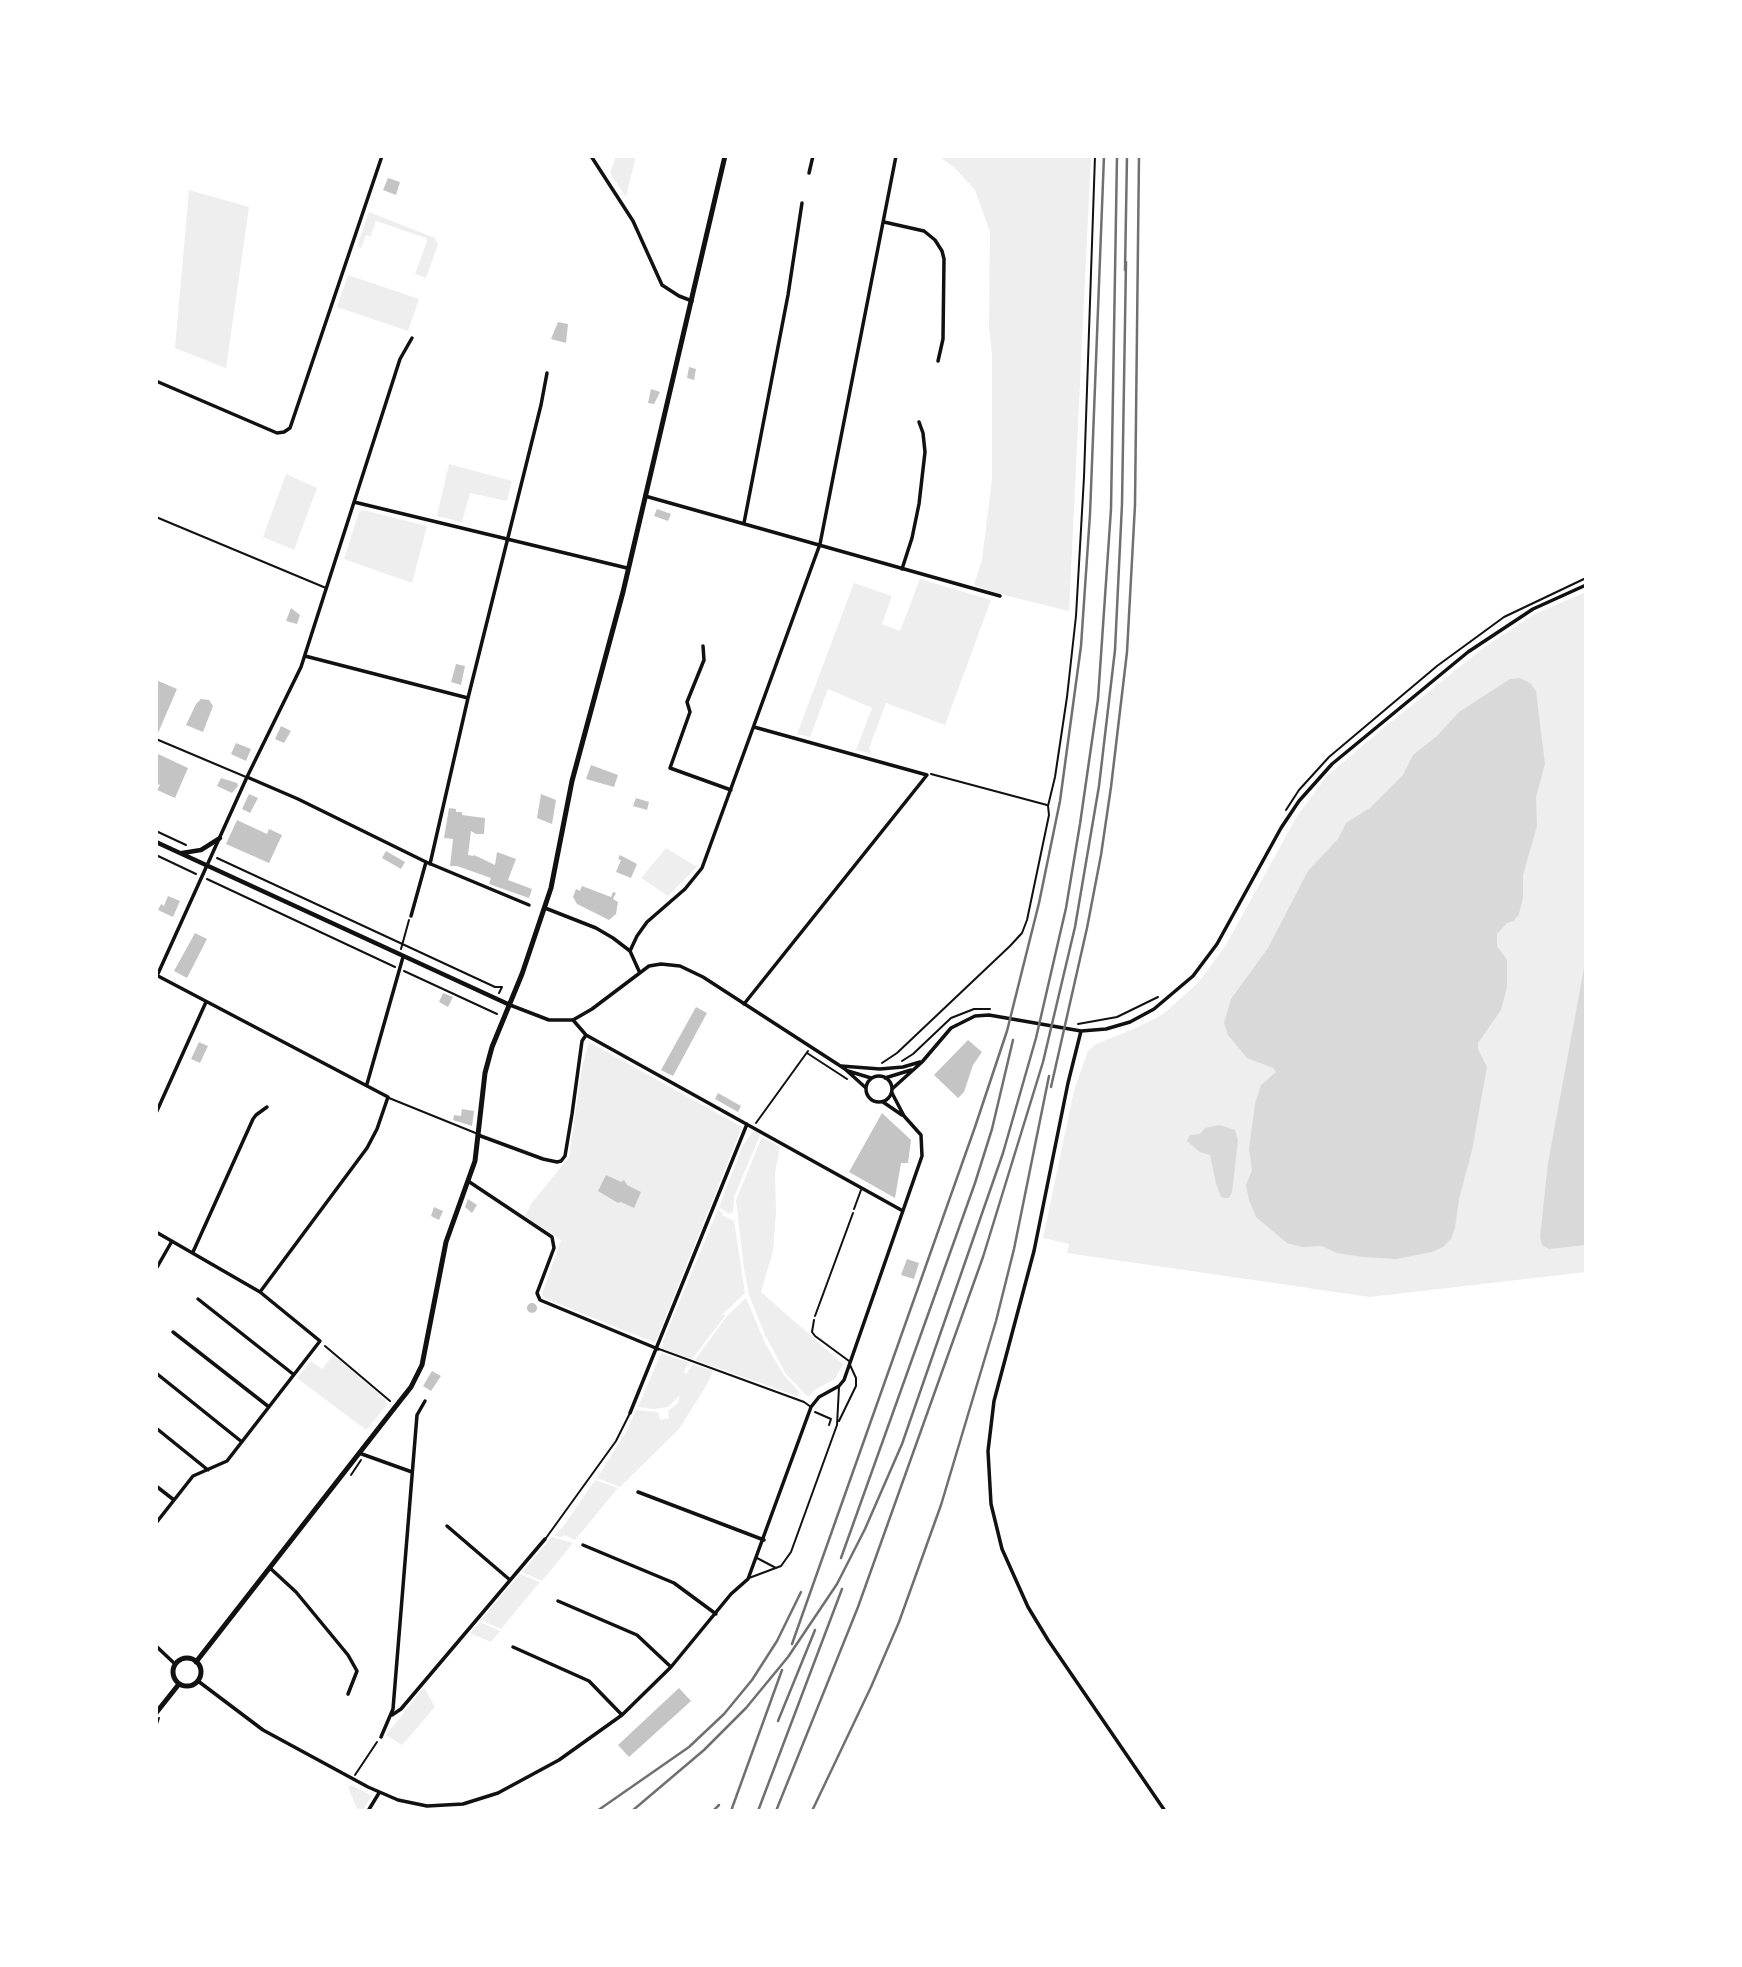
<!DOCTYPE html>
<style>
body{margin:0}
#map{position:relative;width:1742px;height:1967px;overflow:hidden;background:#fff;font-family:Helvetica,sans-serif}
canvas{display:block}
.frame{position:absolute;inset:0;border:158px solid #fff;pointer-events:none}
</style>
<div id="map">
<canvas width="1742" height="1967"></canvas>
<div class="frame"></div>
</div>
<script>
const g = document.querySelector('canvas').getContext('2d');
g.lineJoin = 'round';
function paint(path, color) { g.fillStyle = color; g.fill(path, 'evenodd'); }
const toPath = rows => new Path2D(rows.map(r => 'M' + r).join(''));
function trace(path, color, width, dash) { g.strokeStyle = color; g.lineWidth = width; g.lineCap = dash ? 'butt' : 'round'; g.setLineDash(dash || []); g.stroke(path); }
paint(toPath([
 [616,156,636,156,626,197,610,173],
 [938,156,1091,156,1069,611,1000,594,974,585,982,560,992,479,992,355,989,327,990,232,975,190,954,167],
 [189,190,249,207,226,368,175,348],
 [369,212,435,238,438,244,426,278,415,274,427,241,426,238,376,221,370,237,366,235,361,248,357,246],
 [348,275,419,299,408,331,337,307],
 [449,464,512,481,507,501,470,493,462,522,437,516],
 [286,474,317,488,294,550,263,537],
 [363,510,427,526,412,583,344,559,359,512],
 [920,579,991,600,945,725,886,703,869,748,872,754,856,750,872,708,828,689,810,737,797,734,854,583,892,596,882,624,900,631],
 [1586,592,1586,1272,1370,1297,1067,1253,1069,1244,1043,1238,1074,1090,1088,1051,1096,1044,1136,1028,1163,1014,1198,983,1226,945,1297,816,1327,776,1386,726,1482,649,1535,614],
 [666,848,697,867,668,896,641,878],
 [589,1042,742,1127,655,1343,544,1298,542,1294,561,1240,525,1216,531,1204,569,1157,582,1067],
 [755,1129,761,1133,734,1197,733,1212,729,1214,719,1207,743,1145],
 [762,1137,780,1147,775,1173,776,1212,773,1251,761,1292,843,1364,835,1379,816,1389,808,1397,786,1374,765,1335,749,1295,744,1269,736,1200],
 [718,1210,723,1213,722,1215,734,1221,745,1293,723,1314,725,1316,692,1359,663,1349,663,1341],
 [746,1298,766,1345,784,1375,799,1392,797,1396,695,1360,727,1316],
 [661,1353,688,1362,684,1372,686,1374,693,1364,713,1371,706,1386,679,1429,620,1487,597,1478,628,1429,636,1410,658,1412,660,1420,669,1418,668,1411,678,1403,680,1395,668,1407,654,1409,638,1407],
 [333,1355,386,1400,386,1406,366,1430,297,1378,311,1361,322,1369],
 [595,1480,618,1488,575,1540,564,1535,560,1537,554,1535,563,1527],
 [552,1537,573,1543,542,1581,522,1572],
 [520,1574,540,1582,501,1629,481,1620],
 [480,1622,500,1631,491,1642,470,1633],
 [424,1687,435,1707,402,1745,386,1735],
 [351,1785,372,1796,362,1811,358,1811,348,1787]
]), '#eee');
paint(toPath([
 [1520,678,1530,683,1536,691,1545,764,1536,797,1537,826,1523,875,1523,898,1519,914,1514,921,1507,923,1497,934,1497,946,1507,960,1507,987,1501,1010,1478,1043,1478,1049,1487,1067,1472,1150,1459,1199,1455,1228,1451,1239,1443,1247,1432,1252,1396,1259,1363,1257,1337,1253,1322,1246,1302,1247,1287,1243,1256,1217,1249,1200,1246,1185,1252,1170,1249,1149,1255,1104,1261,1085,1276,1072,1273,1068,1247,1058,1228,1035,1224,1023,1231,999,1268,948,1308,871,1338,839,1346,823,1370,808,1403,775,1413,755,1437,736,1459,712,1510,679],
 [1586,957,1586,1245,1549,1249,1542,1245,1540,1237,1548,1163],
 [1220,1125,1235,1130,1238,1140,1232,1192,1229,1198,1225,1198,1221,1197,1216,1183,1210,1155,1200,1152,1187,1141,1190,1135,1200,1134,1205,1128]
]), '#d9d9d9');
paint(toPath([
 [388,178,400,182,396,195,383,190],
 [558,322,568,324,566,343,551,339],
 [689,367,696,369,694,380,687,378],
 [651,389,660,392,654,404,648,403],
 [657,509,671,514,668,521,654,516],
 [291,608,300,615,297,624,286,621],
 [456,664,465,666,461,685,451,682],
 [156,680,177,689,158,733,156,732],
 [201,699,209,700,213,706,203,732,186,725,196,704],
 [281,726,291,731,284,743,275,739],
 [236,743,251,749,246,761,231,754],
 [156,753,188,768,175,798,157,790,160,785,156,783],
 [591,765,618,775,614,787,586,779],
 [221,778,237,783,238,786,232,793,217,786],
 [249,794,258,798,250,813,242,809],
 [541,794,556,800,552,824,537,818],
 [636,798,649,802,647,810,633,806],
 [449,808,456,809,456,812,462,812,462,815,485,818,484,834,476,834,471,831,468,855,473,856,474,855,495,865,497,852,516,859,508,880,532,889,529,898,489,884,491,878,457,866,450,866,453,839,444,838],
 [237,820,267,834,269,829,282,835,269,863,226,844],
 [386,851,405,862,401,869,382,858],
 [620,855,637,864,631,878,616,872,621,860,618,859],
 [582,886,611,897,613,892,616,893,613,899,618,902,616,914,609,920,577,904,573,897,576,889,580,891],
 [168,896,180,901,173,917,158,910,161,904,164,906],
 [195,933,207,939,187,978,174,971],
 [443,993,453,997,448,1007,439,1002],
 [696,1007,707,1013,673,1076,661,1070],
 [968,1040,982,1052,973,1065,964,1092,958,1098,934,1075],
 [199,1042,208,1046,200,1063,191,1059],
 [718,1093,741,1106,738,1112,715,1099],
 [462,1109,474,1111,472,1126,453,1120,454,1115,461,1116],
 [882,1113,911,1140,908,1163,901,1163,895,1198,849,1172],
 [606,1175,621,1182,624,1180,627,1185,641,1192,634,1208,621,1202,618,1203,598,1191],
 [468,1199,477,1205,472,1213,465,1207],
 [434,1207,443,1211,439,1220,431,1216],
 [907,1259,919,1263,914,1279,901,1275],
 '527 1308a5 5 0 1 1 10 0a5 5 0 1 1-10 0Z',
 [432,1371,441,1376,431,1391,423,1386],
 [679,1688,691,1701,629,1757,618,1745]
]), '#c4c4c4');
trace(toPath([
 [931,774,1047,805],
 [1286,810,1299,790,1329,757,1437,666,1504,617,1586,578],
 [156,831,186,845],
 [156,855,196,874],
 [217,858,495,987,502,987,499,993],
 [207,879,395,967],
 [401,949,409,920],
 [404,971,497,1014],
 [1078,1024,1117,1017,1158,997],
 [807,1053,847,1079],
 [902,1061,913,1054,951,1018,974,1009,990,1009],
 [882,1063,897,1053,1010,946,1022,933,1027,920,1049,815,1048,806,1055,777,1067,697,1076,616,1084,477,1095,156],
 [756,1123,808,1051],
 [815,1316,853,1213],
 [325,1346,390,1401],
 [815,1412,831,1419,829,1425],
 [351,1475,361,1460],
 [156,1727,159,1718],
 [355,1775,377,1742]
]), '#111', 2);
trace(toPath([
 [156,517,326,588],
 [156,739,246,777],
 [389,1098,478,1134],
 [854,1209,861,1190],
 [814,1320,812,1332,815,1336,849,1361],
 [659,1349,804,1402,811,1407],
 [839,1421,856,1386,856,1378,850,1365],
 [546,1538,616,1441,630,1413],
 [757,1558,776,1568],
 [749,1578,781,1566,791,1552,837,1425,839,1387]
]), '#111', 2);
trace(toPath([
 [591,156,633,221,662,285,679,296,692,301],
 [809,173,813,156],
 [884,222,924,231,935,240,942,251,944,259,943,339,938,361],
 [156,381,277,433,284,432,290,428,382,156],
 [645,496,1000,596],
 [354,502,627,568],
 [744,523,788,295,802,203],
 [902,569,912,538,919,504,925,452,923,433,919,422],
 [703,646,704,660,687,702,690,712,670,768,731,790],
 [305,656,468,698],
 [247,777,298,799,426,862,529,905],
 [430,864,468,698,541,405,547,373],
 [545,908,596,928,613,938,630,951,639,971],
 [411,916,426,862],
 [630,951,637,936,647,922,685,889,702,868,820,544,896,156],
 [158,976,388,1097,377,1129,367,1148,260,1292],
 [156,978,247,777,301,667,400,359,412,338],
 [744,1004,927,775,754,727],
 [573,1020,586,1035,903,1211],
 [367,1084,403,957],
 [883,1102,902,1115],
 [156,1113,206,1002],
 [478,1135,543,1159,557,1162,561,1161,565,1156,572,1114,582,1041,586,1035],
 [468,1181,552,1237,554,1248,537,1293,540,1300,658,1349],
 [156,1232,260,1292,320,1341,227,1461,193,1476,156,1523],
 [193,1252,253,1119,256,1115,267,1107],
 [156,1269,172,1241],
 [198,1299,293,1374],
 [173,1332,269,1407],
 [156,1373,242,1442],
 [630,1413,747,1124],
 [156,1428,208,1470],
 [359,1453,412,1472],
 [156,1486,174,1500],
 [638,1492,764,1540],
 [447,1526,510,1580],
 [583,1545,674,1583,716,1614],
 [270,1568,296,1592,348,1655,357,1671,348,1694],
 [558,1601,637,1635,671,1667],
 [156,1646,175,1664],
 [513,1647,589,1681,622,1715],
 [198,1681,263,1730,368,1787,398,1800,427,1806,463,1804,498,1793,559,1760,622,1715,671,1667,731,1594,748,1579,811,1407,819,1397,839,1386,844,1380,922,1156,921,1135,904,1116,892,1093],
 [392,1715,401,1709,545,1539],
 [381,1737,393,1709,417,1415,425,1401],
 [368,1811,379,1793]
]), '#111', 3.5);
trace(toPath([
 [510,1005,549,1020,573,1020,592,1009,649,966,661,964,680,966,703,977,845,1069,866,1088],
 [1081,1031,1068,1083,1034,1251,994,1401,988,1451,991,1504,1002,1549,1028,1607,1048,1640,1165,1811],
 [841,1066,880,1069,903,1067,920,1062],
 [848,1071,871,1078],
 '866 1089a13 13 0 1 1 26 0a13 13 0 1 1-26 0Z',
 [885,1078,911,1070],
 [892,1089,922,1062,951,1028,975,1016,989,1015,1081,1031,1106,1029,1130,1022,1154,1009,1193,976,1217,944,1281,828,1299,801,1332,764,1468,652,1533,609,1586,585]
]), '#111', 3.5);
trace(toPath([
 [156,842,510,1005],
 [182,853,201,850,220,838]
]), '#111', 4.5);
trace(toPath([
 '173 1672a14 14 0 1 1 28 0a14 14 0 1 1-28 0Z',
 [196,1662,396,1406,411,1387,422,1365,446,1242,475,1161,485,1073,492,1047,522,974,551,888,572,781,623,592,725,156],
 [156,1713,179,1684]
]), '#111', 5);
trace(toPath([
 [1125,270,1127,156],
 [1051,1087,1087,928,1101,855,1111,787,1127,652,1135,505,1139,156],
 [841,1558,975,1183,992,1129,1013,1040],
 [792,1644,975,1127,1007,1031,1039,903,1060,801,1081,646,1090,514,1104,156],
 [778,1721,815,1630],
 [597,1811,689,1747,724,1714,752,1680,777,1641,801,1592],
 [632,1811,704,1750,746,1708,788,1657,837,1584,865,1529,902,1444,1003,1153,1036,1038,1066,908,1080,824,1098,699,1111,509,1117,156],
 [713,1811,719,1805],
 [731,1811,782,1670],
 [758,1811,842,1589],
 [776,1811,858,1607,983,1257,1043,1062,1075,927,1099,786,1115,650,1122,504,1126,262],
 [812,1811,871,1687,899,1622,941,1505,996,1321,1014,1249,1049,1076]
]), '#707070', 2.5);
</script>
